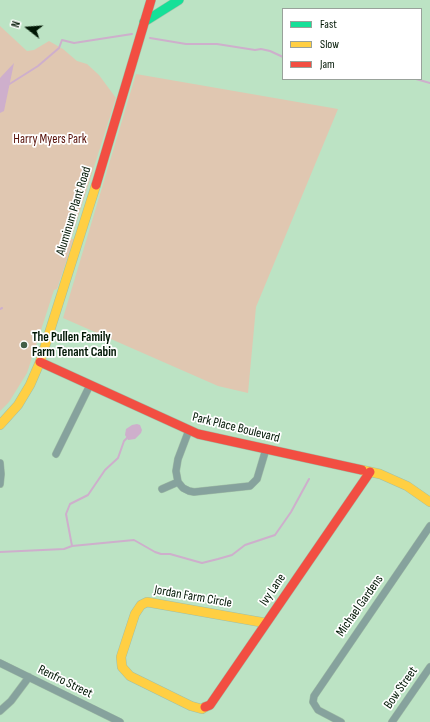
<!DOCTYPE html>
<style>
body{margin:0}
#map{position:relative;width:430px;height:722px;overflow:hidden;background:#bce3c4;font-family:"Sofia Sans Condensed",sans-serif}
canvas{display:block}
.legend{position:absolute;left:282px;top:8px;width:140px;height:72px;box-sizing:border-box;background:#fff;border:1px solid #99a29b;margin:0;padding:5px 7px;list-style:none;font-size:12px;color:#001704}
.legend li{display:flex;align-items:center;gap:8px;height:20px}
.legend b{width:20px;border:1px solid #99a29b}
.north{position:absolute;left:8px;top:8px;width:40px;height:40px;-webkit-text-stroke:3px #fff;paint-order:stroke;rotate:287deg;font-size:11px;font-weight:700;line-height:16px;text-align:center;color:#001704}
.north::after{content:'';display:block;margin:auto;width:14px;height:18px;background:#001704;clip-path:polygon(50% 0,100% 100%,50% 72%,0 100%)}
</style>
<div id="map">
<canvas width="430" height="722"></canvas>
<ul class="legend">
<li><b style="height:5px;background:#16e098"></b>Fast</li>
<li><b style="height:5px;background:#ffcf43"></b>Slow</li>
<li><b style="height:5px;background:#f24e42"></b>Jam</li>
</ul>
<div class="north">N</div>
</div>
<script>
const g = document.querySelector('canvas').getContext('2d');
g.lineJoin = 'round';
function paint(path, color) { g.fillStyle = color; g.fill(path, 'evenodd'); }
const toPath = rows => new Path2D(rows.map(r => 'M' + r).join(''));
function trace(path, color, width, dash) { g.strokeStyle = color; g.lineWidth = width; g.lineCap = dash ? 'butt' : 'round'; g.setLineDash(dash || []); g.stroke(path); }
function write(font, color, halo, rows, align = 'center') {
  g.font = font + ' "Sofia Sans Condensed",sans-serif'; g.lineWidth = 3.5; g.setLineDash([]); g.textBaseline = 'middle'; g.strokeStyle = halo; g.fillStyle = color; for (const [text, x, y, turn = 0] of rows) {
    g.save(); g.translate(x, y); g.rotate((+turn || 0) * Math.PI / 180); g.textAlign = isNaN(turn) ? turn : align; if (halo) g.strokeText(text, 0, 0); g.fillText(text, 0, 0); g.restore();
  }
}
paint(toPath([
 [0,26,27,51,34,50,49,41,63,49,77,61,87,64,99,75,116,98,71,239,74,239,57,289,54,290,27,373,9,402,0,411],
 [136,74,338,109,256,307,248,393,218,386,63,318]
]), '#e0c7b1');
paint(toPath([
 [14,63,4,111,0,113,0,78],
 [137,424,140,425,142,430,141,433,135,439,128,440,125,435,126,429,132,425]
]), '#ceafcc');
trace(toPath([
 [150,38,186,44,217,44,255,50,261,49,270,51,283,57],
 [416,79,430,83],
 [8,85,38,66,59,48,62,40,74,43,132,34],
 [0,309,2,308],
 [72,546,66,514,70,504,88,495,105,470,118,458,124,441,128,437],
 [0,552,64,549,72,546,134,540,155,552,161,554,170,554,202,563,218,559,232,555,245,545,275,535,291,512,309,479]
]), '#ceafcc', 2);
const street = toPath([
 [189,430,178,459,176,471,178,482,183,488,189,491,194,492,250,486,257,479,266,449],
 [56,454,90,385],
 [0,463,1,474,0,484],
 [162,489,178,482],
 [0,663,120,722],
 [0,711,11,701,29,677],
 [341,722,318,710,313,702,314,696,430,526],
 [392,722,430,667]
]);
const fast = toPath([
 [144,22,179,0]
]);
const slow = toPath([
 [0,425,18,405,30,385,40,362,96,185],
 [362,470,380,474,407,486,430,502],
 [205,707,202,709,191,706,130,676,122,667,121,657,135,614,141,605,147,602,266,623]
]);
const jam = toPath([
 [96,185,151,0],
 [40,362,198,434,362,470],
 [205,707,210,705,370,472]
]);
trace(street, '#a1bfa7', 8);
trace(fast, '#a1bfa7', 10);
trace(slow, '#a1bfa7', 10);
trace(jam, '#a1bfa7', 10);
trace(street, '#86a29d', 7);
trace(fast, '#16e098', 9);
trace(slow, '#ffcf43', 9);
trace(jam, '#f24e42', 9);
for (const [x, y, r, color] of [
 [24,345,4,"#425e47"]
]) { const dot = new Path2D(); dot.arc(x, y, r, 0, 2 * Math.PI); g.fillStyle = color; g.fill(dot); trace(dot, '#fff', 1.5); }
write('13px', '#560e06', '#fff', [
 ["Harry Myers Park",50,140]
]);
write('13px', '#001704', '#fff', [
 ["Aluminum Plant Road",74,211,-73],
 ["Park Place Boulevard",236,428,14],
 ["Ivy Lane",273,590,-56],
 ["Jordan Farm Circle",193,597,10],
 ["Michael Gardens",360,606,-55],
 ["Renfro Street",65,682,26],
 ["Bow Street",401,688,-55]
]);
write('bold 13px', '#001704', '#fff', [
 ["The Pullen Family",32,338],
 ["Farm Tenant Cabin",32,353]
], 'left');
</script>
